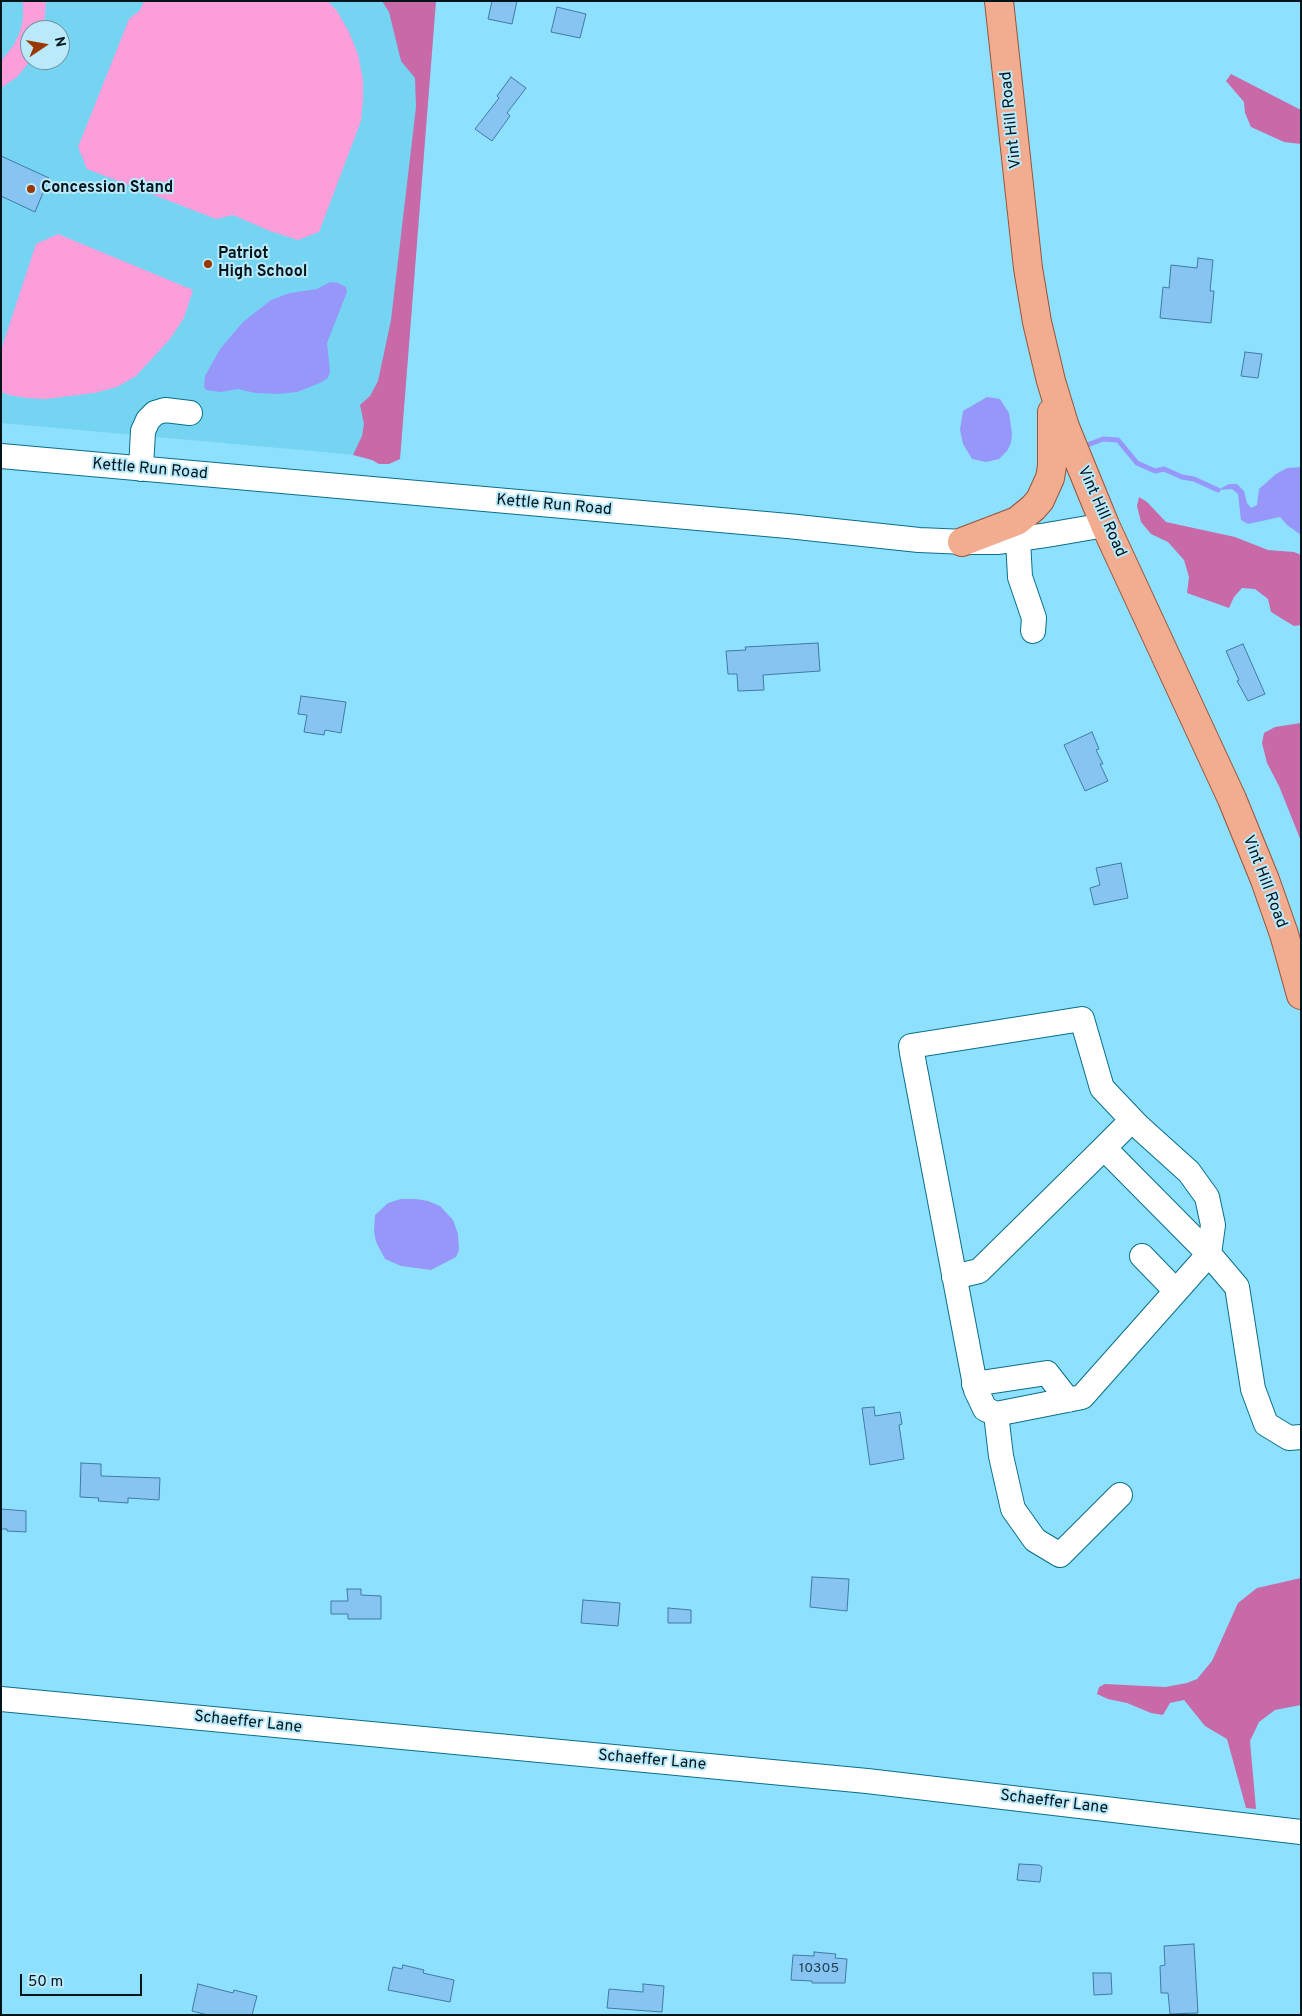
<!DOCTYPE html>
<style>
body{margin:0}
#map{position:relative;width:1302px;height:2016px;overflow:hidden;background:#8ee1fe;font-family:Overpass,sans-serif}
canvas{display:block}
.frame{position:absolute;inset:0;border:2px solid #00141c;pointer-events:none}
.north{position:absolute;left:20px;top:20px;width:50px;height:50px;box-sizing:border-box;background:#bae9fa;border:1px solid #7094a1;border-radius:50%;rotate:78deg;font-size:14px;font-weight:700;line-height:20px;text-align:center;color:#00141c}
.north::after{content:'';display:block;margin:auto;width:18px;height:22px;background:#9b3800;clip-path:polygon(50% 0,100% 100%,50% 72%,0 100%)}
.scale{position:absolute;left:20px;top:1974px;width:122px;height:22px;box-sizing:border-box;border:2px solid #00141c;border-top:0;padding-left:6px;font-size:15px;line-height:18px;white-space:nowrap;color:#00141c;-webkit-text-stroke:4px #bae9fa;paint-order:stroke}
</style>
<div id="map">
<canvas width="1302" height="2016"></canvas>
<div class="frame"></div>
<div class="north">N</div>
<div class="scale">50 m</div>
</div>
<script>
const g = document.querySelector('canvas').getContext('2d');
g.lineJoin = 'round';
function paint(path, color) { g.fillStyle = color; g.fill(path, 'evenodd'); }
const toPath = rows => new Path2D(rows.map(r => 'M' + r).join(''));
function trace(path, color, width, dash) { g.strokeStyle = color; g.lineWidth = width; g.lineCap = dash ? 'butt' : 'round'; g.setLineDash(dash || []); g.stroke(path); }
function write(font, color, halo, rows, align = 'center') {
  g.font = font + ' Overpass,sans-serif'; g.lineWidth = 4; g.setLineDash([]); g.textBaseline = 'middle'; g.strokeStyle = halo; g.fillStyle = color; for (const [text, x, y, turn = 0] of rows) {
    g.save(); g.translate(x, y); g.rotate((+turn || 0) * Math.PI / 180); g.textAlign = isNaN(turn) ? turn : align; if (halo) g.strokeText(text, 0, 0); g.fillText(text, 0, 0); g.restore();
  }
}
paint(toPath([
 [1,1,436,1,400,459,1,423],
 [30,30,60,30,60,60,30,60]
]), '#76d4f3');
paint(toPath([
 [23,1,46,1,44,26,43,30,30,30,31,60,17,77,1,88,1,61,13,46,20,32,23,18],
 [144,1,328,1,337,11,349,32,358,54,363,80,363,100,361,121,319,232,298,240,270,231,233,215,216,219,87,169,78,147,129,19,140,10],
 [58,234,193,290,184,318,170,339,136,376,117,387,94,393,46,399,27,398,9,395,1,392,1,350,36,244]
]), '#fc9eda');
paint(toPath([
 [382,1,436,1,400,459,389,464,379,464,372,460,353,455,362,436,364,424,360,405,370,396,378,381,391,320,416,107,415,78,401,61,389,12],
 [1231,74,1301,110,1301,144,1284,142,1251,127,1245,113,1244,102,1226,81],
 [1139,497,1147,502,1166,522,1235,537,1268,550,1294,552,1301,555,1301,625,1294,626,1271,612,1268,599,1255,589,1242,588,1234,597,1229,608,1187,593,1189,577,1184,560,1168,542,1151,534,1141,522,1137,506],
 [1301,723,1301,841,1279,786,1267,763,1262,743,1264,733,1275,727],
 [1301,1578,1301,1705,1275,1710,1259,1722,1250,1741,1256,1809,1246,1808,1227,1739,1205,1726,1184,1700,1170,1703,1163,1715,1151,1713,1127,1703,1108,1699,1097,1694,1099,1687,1105,1684,1165,1687,1187,1683,1197,1679,1212,1661,1238,1603,1257,1588]
]), '#c869a8');
paint(toPath([
 [330,282,338,283,346,287,347,292,327,343,330,371,328,378,320,383,297,392,278,394,255,393,238,389,221,392,206,390,204,387,205,376,220,349,243,322,271,300,290,293,317,289],
 [987,397,1000,399,1009,413,1012,434,1011,443,1007,451,999,459,986,462,972,459,963,444,960,430,963,411],
 [1301,467,1301,535,1287,525,1280,517,1248,524,1241,520,1238,494,1232,489,1218,490,1229,484,1237,484,1244,491,1247,503,1251,508,1257,505,1259,489,1276,474,1287,468],
 [401,1199,416,1199,428,1201,440,1206,453,1220,458,1234,459,1250,456,1257,431,1270,401,1266,385,1259,376,1242,374,1231,375,1215,388,1203]
]), '#9797fa');
trace(toPath([
 [1090,444,1103,439,1118,440,1137,463,1155,471,1164,469,1182,477,1194,479,1218,490]
]), '#9797fa', 5);
const building = toPath([
 [492,1,517,1,512,24,488,19,492,1],
 [557,7,586,14,580,38,551,32,557,7],
 [511,77,526,88,507,113,510,116,492,141,475,129,499,98,497,96,511,77],
 [1,156,49,178,35,212,1,196,1,156],
 [1198,258,1213,260,1210,291,1214,291,1211,323,1160,318,1163,287,1169,288,1171,265,1197,268,1198,258],
 [1245,352,1262,354,1258,378,1241,376,1245,352],
 [818,643,820,671,763,675,764,690,738,691,737,674,728,674,726,651,746,650,745,647,818,643],
 [1243,644,1265,694,1248,701,1237,681,1239,680,1226,651,1243,644],
 [301,696,346,702,341,733,325,730,324,735,304,732,307,715,298,714,301,696],
 [1092,732,1099,749,1096,750,1103,764,1100,764,1108,781,1085,791,1064,745,1092,732],
 [1121,863,1128,898,1094,905,1090,888,1100,885,1096,868,1121,863],
 [874,1407,875,1416,900,1412,902,1424,899,1425,904,1459,870,1465,862,1408,874,1407],
 [81,1463,101,1464,101,1476,160,1478,159,1500,128,1498,128,1503,98,1501,99,1498,80,1497,81,1463],
 [1,1509,26,1511,26,1532,7,1531,7,1529,1,1529,1,1509],
 [812,1577,849,1579,847,1611,810,1607,812,1577],
 [347,1589,361,1589,361,1595,381,1596,381,1619,348,1619,348,1614,331,1614,331,1601,348,1601,347,1589],
 [583,1600,620,1603,618,1626,581,1623,583,1600],
 [668,1608,691,1610,691,1623,668,1623,668,1608],
 [1019,1864,1039,1865,1042,1867,1040,1882,1017,1880,1019,1864],
 [1194,1944,1198,2013,1170,2014,1168,1993,1161,1993,1160,1966,1165,1965,1164,1946,1194,1944],
 [814,1952,836,1954,835,1958,847,1959,845,1983,812,1983,812,1981,791,1980,793,1955,814,1956,814,1952],
 [403,1965,424,1970,423,1973,454,1980,450,2002,388,1990,393,1967,402,1969,403,1965],
 [1093,1973,1111,1973,1112,1994,1094,1995,1093,1973],
 [198,1984,233,1993,234,1990,257,1996,252,2015,208,2015,192,2011,198,1984],
 [643,1984,664,1986,662,2012,607,2008,609,1989,643,1992,643,1984]
]);
paint(building, '#88c4f2');
trace(building, '#3f7aa4', 1);
const minor = toPath([
 [1,456,788,526,919,540,966,542,999,542,1047,535,1105,525],
 [141,469,143,431,148,420,155,413,165,410,190,413],
 [1018,540,1020,577,1034,618,1033,631],
 [1104,1148,1132,1120],
 [1142,1256,1176,1291],
 [954,1277,979,1271,1104,1148,1209,1254,1213,1225,1207,1197,1189,1172,1138,1126,1102,1088,1082,1019,911,1046,912,1053,976,1390,985,1409,996,1414],
 [974,1384,1047,1373,1068,1400],
 [1120,1495,1060,1555,1035,1540,1013,1509,1001,1456,996,1414,1082,1397,1209,1254,1237,1287,1253,1389,1266,1424,1289,1438,1301,1437],
 [1,1699,867,1781,1301,1832]
]);
const major = toPath([
 [999,1,1028,268,1037,322,1051,381,1065,427,1105,525,1232,799,1265,880,1284,934,1301,995],
 [962,542,1017,521,1033,508,1040,500,1050,478,1052,466,1052,412]
]);
trace(minor, '#096f88', 26);
trace(major, '#975439', 30);
trace(minor, '#fff', 24);
trace(major, '#f2ad91', 28);
for (const [x, y, r, color] of [
 [31,189,5,"#9b3800"],
 [208,264,5,"#9b3800"]
]) { const dot = new Path2D(); dot.arc(x, y, r, 0, 2 * Math.PI); g.fillStyle = color; g.fill(dot); trace(dot, '#bae9fa', 2); }
write('14px', '#224052', null, [
 ["10305",819,1969]
]);
write('16px', '#00141c', '#bae9fa', [
 ["Vint Hill Road",1012,120,-96],
 ["Kettle Run Road",150,470,5],
 ["Kettle Run Road",554,506,5],
 ["Vint Hill Road",1101,512,66],
 ["Vint Hill Road",1264,882,69],
 ["Schaeffer Lane",248,1723,6],
 ["Schaeffer Lane",652,1761,5],
 ["Schaeffer Lane",1054,1803,7]
]);
write('bold 16px', '#00141c', '#bae9fa', [
 ["Concession Stand",41,189],
 ["Patriot",218,255],
 ["High School",218,273]
], 'left');
</script>
